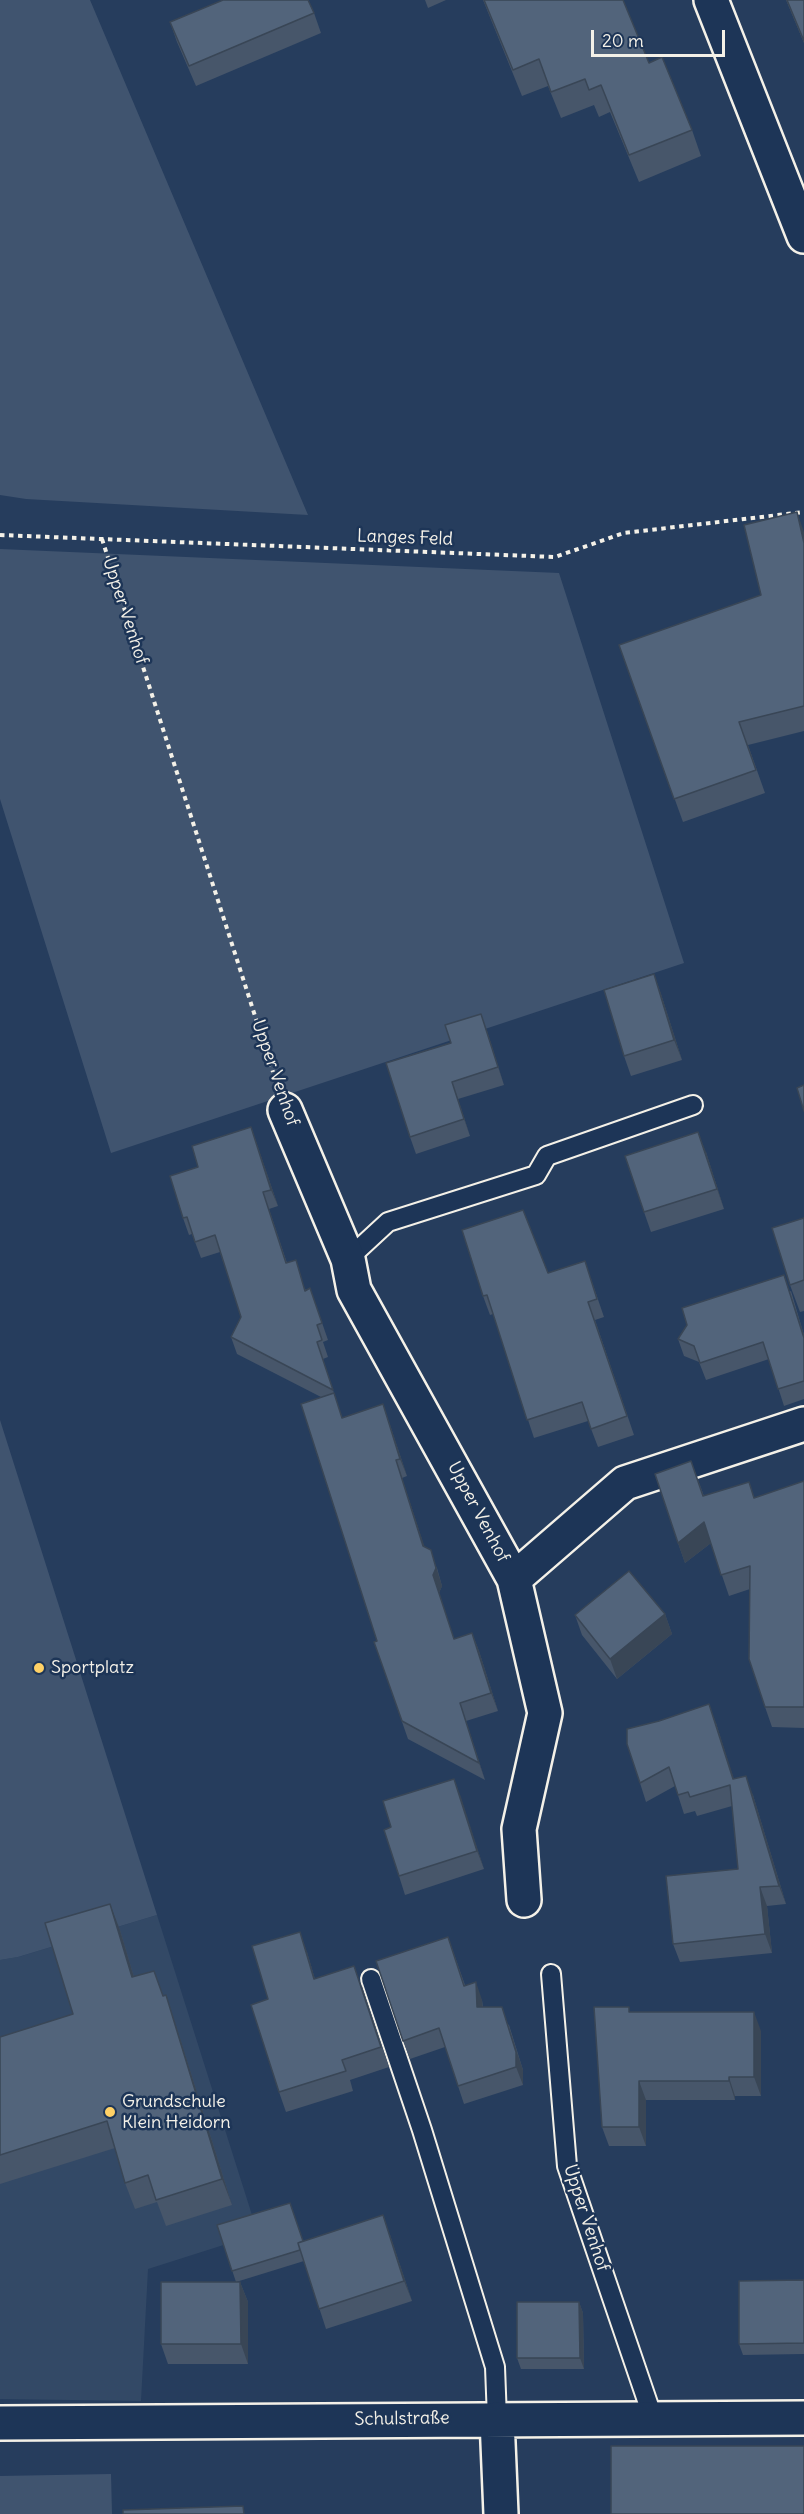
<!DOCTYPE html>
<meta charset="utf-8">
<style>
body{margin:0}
#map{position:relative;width:804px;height:2514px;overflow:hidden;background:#263d5d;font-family:Delius,sans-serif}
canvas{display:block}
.scale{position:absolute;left:591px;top:30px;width:134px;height:27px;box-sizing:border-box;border:3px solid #f4f1e8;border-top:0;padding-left:8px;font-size:18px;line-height:21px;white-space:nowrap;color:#f4f1e8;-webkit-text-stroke:4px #1d3557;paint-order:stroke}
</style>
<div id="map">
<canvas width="804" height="2514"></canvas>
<div class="scale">20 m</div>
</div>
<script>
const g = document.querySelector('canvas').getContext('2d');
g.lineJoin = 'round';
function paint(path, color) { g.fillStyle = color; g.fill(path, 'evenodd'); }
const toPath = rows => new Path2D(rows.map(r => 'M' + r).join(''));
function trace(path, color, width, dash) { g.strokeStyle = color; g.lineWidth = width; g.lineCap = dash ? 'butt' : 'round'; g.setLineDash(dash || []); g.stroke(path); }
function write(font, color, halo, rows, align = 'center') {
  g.font = font + ' Delius,sans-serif'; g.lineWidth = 5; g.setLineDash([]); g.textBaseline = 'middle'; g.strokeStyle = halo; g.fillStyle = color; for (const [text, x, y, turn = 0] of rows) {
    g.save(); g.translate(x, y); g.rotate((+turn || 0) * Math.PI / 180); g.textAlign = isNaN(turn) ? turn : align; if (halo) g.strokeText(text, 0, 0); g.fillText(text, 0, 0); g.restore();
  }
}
paint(toPath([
 [157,1915,258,2234,148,2269,141,2401,0,2399,0,1960,18,1957]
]), '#334966');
paint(toPath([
 [0,0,90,0,308,515,26,499,0,495],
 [0,549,559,573,684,963,111,1153,0,799],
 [0,1420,157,1915,18,1957,0,1960],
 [111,2474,112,2514,0,2514,0,2476]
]), '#40546f');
const lane = toPath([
 [348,1259,388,1222,536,1175,547,1156,693,1105],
 [551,1974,567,2166,653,2418],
 [371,1979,422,2130,495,2367,497,2419]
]);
const street = toPath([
 [285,1110,348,1259,354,1290,514,1579,545,1713,519,1829,524,1900],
 [514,1579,625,1483,804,1424],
 [497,2419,501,2514],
 [0,2423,804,2418]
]);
const primary = toPath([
 [711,0,804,236]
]);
trace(lane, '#f4f1e8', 22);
trace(street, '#f4f1e8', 38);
trace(primary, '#f4f1e8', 38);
trace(toPath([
 [0,535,555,557,624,533,804,512],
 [102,539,273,1072]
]), '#f4f1e8', 4, [4.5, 4.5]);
trace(lane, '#1d3557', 18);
trace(street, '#1d3557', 33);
trace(primary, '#1d3557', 33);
paint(toPath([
 [425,0,446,0,428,8],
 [483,0,623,0,649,63,692,130,701,156,639,182,610,112,599,117,594,105,561,118,548,86,522,96],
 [786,0,804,0,804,43],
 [314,13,321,33,196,86,177,42,170,22],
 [804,532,804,731,748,745,765,793,683,822,619,645,761,595],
 [654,974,661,994,682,1060,631,1076,624,1056],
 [487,1031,504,1085,458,1099,470,1136,416,1154,410,1137,451,1043],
 [251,1127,278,1206,269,1209,287,1263,306,1290,310,1288,328,1340,323,1342,328,1357,323,1359,342,1418,389,1422,407,1476,402,1478,424,1546,437,1568,442,1586,439,1593,454,1639,472,1633,479,1651,498,1711,466,1721,485,1780,408,1739,374,1642,377,1641,321,1397,237,1354,231,1337,241,1317,220,1252,201,1258,192,1234,189,1235,183,1218,198,1167],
 [706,1152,724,1209,651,1232,644,1212],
 [804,1218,804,1311,800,1312,790,1285],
 [548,1273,591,1279,604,1317,595,1320,634,1435,598,1447,588,1421,534,1438,493,1314,490,1315,483,1296],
 [791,1291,804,1335,804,1399,784,1406,769,1359,706,1380,699,1362,684,1356,678,1339],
 [691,1461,704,1496,749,1482,754,1498,804,1481,804,1728,772,1727,765,1707,750,1589,729,1596,711,1543,685,1563,678,1543],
 [665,1614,672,1634,617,1679,582,1635,575,1615],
 [716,1723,733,1778,753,1795,786,1904,767,1906,772,1953,680,1962,673,1944,738,1869,732,1806,697,1816,695,1811,684,1814,675,1786,646,1802,640,1783],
 [454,1779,484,1869,405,1895,399,1876,391,1827],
 [110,1904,120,1930,134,1977,164,1996,166,1995,175,2022,232,2205,166,2226,157,2202,135,2209,125,2183,115,2148,0,2184,0,2037,73,2014],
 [448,1937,465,1985,482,2000,483,2007,509,2025,523,2070,523,2085,464,2104,445,2047,410,2059,403,2041],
 [307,1952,315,1979,362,1986,389,2067,350,2080,353,2091,286,2112,279,2092,268,1999],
 [631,2012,761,2031,761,2096,735,2096,735,2100,646,2100,646,2146,609,2146,602,2127],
 [217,2225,303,2241,390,2235,412,2301,326,2329,304,2261,236,2282,240,2282,248,2302,248,2364,168,2364,161,2344,236,2282],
 [804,2280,804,2354,743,2355,739,2344],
 [579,2302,583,2313,584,2369,521,2369,517,2358]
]), '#47566a');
paint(toPath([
 [797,512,804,532,804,543],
 [654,974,661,994,682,1060,674,1040],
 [481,1014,487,1031,504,1085,498,1067],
 [452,1082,458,1099,470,1136,464,1119],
 [251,1127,257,1144,278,1206,271,1190],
 [698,1132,706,1152,724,1209,717,1189],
 [784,1275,804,1335,804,1338],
 [383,1404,407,1476,400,1459],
 [396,1460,402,1478,430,1563,423,1546],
 [704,1522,711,1543,685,1563,678,1543],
 [431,1550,442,1586,439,1593,460,1657,433,1575],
 [665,1614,672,1634,617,1679,610,1659],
 [472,1633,479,1651,498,1711,491,1693],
 [460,1703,466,1721,485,1780,479,1763],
 [709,1704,716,1723,740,1797,733,1779],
 [746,1776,753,1795,786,1904,779,1886],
 [454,1779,461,1797,484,1869,477,1851],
 [760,1887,767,1906,772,1953,765,1934],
 [110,1904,120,1930,142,2004,132,1977],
 [300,1932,307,1952,321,2000,314,1979],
 [476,1982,482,2000,484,2025,477,2007],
 [166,1995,175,2022,232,2205,222,2179],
 [502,2007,523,2070,523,2085,516,2067],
 [754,2012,761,2031,761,2096,754,2077],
 [729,2077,735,2096,735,2100,729,2081],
 [639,2081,646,2100,646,2146,639,2127],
 [383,2215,390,2235,412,2301,404,2281],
 [240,2282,248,2302,248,2364,241,2344],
 [579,2302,583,2313,584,2369,580,2358]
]), '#394656');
const building = toPath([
 [223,0,308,0,314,13,189,66,170,22,223,0],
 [484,0,623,0,649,63,662,57,692,130,629,155,601,85,589,90,585,79,551,92,539,59,513,70,484,0],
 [787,0,804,0,804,41,787,0],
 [797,512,804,543,804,706,739,722,756,770,674,799,619,645,761,595,744,525,797,512],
 [654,974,674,1040,624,1056,604,990,654,974],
 [481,1014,498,1067,452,1082,464,1119,410,1137,386,1063,451,1043,445,1025,481,1014],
 [804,1085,804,1111,797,1088,804,1085],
 [251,1127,271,1190,263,1192,286,1263,296,1260,305,1291,310,1288,322,1323,317,1325,322,1340,317,1342,333,1390,231,1337,241,1317,215,1235,195,1242,187,1217,183,1218,170,1176,198,1167,192,1146,251,1127],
 [698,1132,717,1189,644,1212,625,1156,698,1132],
 [523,1210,548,1273,585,1261,597,1299,588,1302,627,1416,591,1429,582,1402,527,1420,487,1295,483,1296,462,1230,523,1210],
 [804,1218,804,1280,790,1285,772,1228,804,1218],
 [784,1275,804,1338,804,1381,778,1389,763,1342,700,1363,694,1346,678,1339,687,1325,682,1308,784,1275],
 [334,1393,342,1418,383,1404,400,1459,396,1460,423,1546,431,1550,436,1568,433,1575,454,1639,472,1633,491,1693,460,1703,479,1763,402,1721,374,1642,377,1641,301,1404,334,1393],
 [691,1461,703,1496,749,1482,754,1498,804,1481,804,1707,765,1707,749,1659,750,1566,721,1575,704,1522,678,1543,655,1474,691,1461],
 [629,1571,665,1614,610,1659,575,1615,629,1571],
 [709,1704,733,1779,746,1776,779,1886,760,1887,765,1934,673,1944,666,1876,738,1869,730,1785,690,1797,688,1792,678,1795,669,1767,640,1783,627,1744,627,1729,659,1721,709,1704],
 [454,1779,477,1851,399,1876,384,1830,391,1827,383,1801,454,1779],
 [110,1904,132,1977,154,1971,163,1996,166,1995,222,2179,156,2200,148,2175,125,2183,107,2121,0,2155,0,2037,73,2014,45,1923,110,1904],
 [300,1932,314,1979,354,1966,381,2047,342,2060,346,2071,279,2092,251,2005,268,1999,252,1946,300,1932],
 [448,1937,464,1986,476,1982,477,2007,502,2007,516,2052,516,2067,458,2086,439,2028,403,2041,376,1961,448,1937],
 [594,2007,629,2007,629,2012,754,2012,754,2077,729,2077,729,2081,639,2081,639,2127,602,2127,594,2007],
 [290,2203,303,2241,298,2243,300,2250,232,2271,217,2225,290,2203],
 [383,2215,404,2281,319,2309,298,2243,383,2215],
 [804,2280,804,2343,739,2344,739,2281,804,2280],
 [161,2282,240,2282,241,2344,161,2344,161,2282],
 [517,2302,579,2302,580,2358,517,2358,517,2302],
 [611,2446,804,2446,804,2514,611,2514,611,2446],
 [243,2506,244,2514,123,2514,123,2510,243,2506]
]);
paint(building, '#52647b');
trace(building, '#394656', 1.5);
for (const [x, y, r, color] of [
 [39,1668,6,"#ffd166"],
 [110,2112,6,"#ffd166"]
]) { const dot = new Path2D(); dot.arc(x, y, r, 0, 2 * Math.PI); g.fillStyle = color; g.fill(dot); trace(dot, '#1d3557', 2); }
write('18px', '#f4f1e8', '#1d3557', [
 ["Langes Feld",405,538,2],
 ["Upper Venhof",125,611,72],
 ["Upper Venhof",275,1073,71],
 ["Upper Venhof",478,1512,62],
 ["Upper Venhof",586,2218,72],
 ["Schulstraße",402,2419,-1]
]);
write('18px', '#f4f1e8', '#1d3557', [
 ["Sportplatz",51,1668],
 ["Grundschule",122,2102],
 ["Klein Heidorn",122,2123]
], 'left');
</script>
